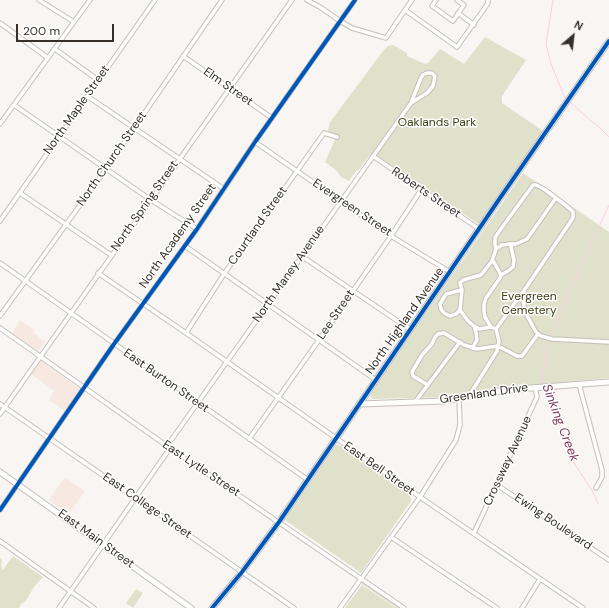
<!DOCTYPE html>
<style>
body{margin:0}
#map{position:relative;width:609px;height:608px;overflow:hidden;background:#f9f5f2;font-family:"DM Sans",sans-serif}
canvas{display:block}
.north{position:absolute;left:553px;top:16px;width:40px;height:40px;-webkit-text-stroke:3px #fff;paint-order:stroke;rotate:28deg;font-size:11px;font-weight:700;line-height:16px;text-align:center;color:#352e29}
.north::after{content:'';display:block;margin:auto;width:14px;height:18px;background:#352e29;clip-path:polygon(50% 0,100% 100%,50% 72%,0 100%)}
.scale{position:absolute;left:16px;top:24px;width:98px;height:18px;box-sizing:border-box;border:2px solid #352e29;border-top:0;padding-left:5px;font-size:12px;line-height:14px;white-space:nowrap;color:#352e29;-webkit-text-stroke:3px #fff;paint-order:stroke}
</style>
<div id="map">
<canvas width="609" height="608"></canvas>
<div class="north">N</div>
<div class="scale">200 m</div>
</div>
<script>
const g = document.querySelector('canvas').getContext('2d');
g.lineJoin = 'round';
function paint(path, color) { g.fillStyle = color; g.fill(path, 'evenodd'); }
const toPath = rows => new Path2D(rows.map(r => 'M' + r).join(''));
function trace(path, color, width, dash) { g.strokeStyle = color; g.lineWidth = width; g.lineCap = dash ? 'butt' : 'round'; g.setLineDash(dash || []); g.stroke(path); }
function write(font, color, halo, rows, align = 'center') {
  g.font = font + ' "DM Sans",sans-serif'; g.lineWidth = 3; g.setLineDash([]); g.textBaseline = 'middle'; g.strokeStyle = halo; g.fillStyle = color; for (const [text, x, y, turn = 0] of rows) {
    g.save(); g.translate(x, y); g.rotate((+turn || 0) * Math.PI / 180); g.textAlign = isNaN(turn) ? turn : align; if (halo) g.strokeText(text, 0, 0); g.fillText(text, 0, 0); g.restore();
  }
}
paint(toPath([
 [20,320,34,330,33,332,45,342,38,351,12,333],
 [39,361,42,361,80,389,65,411,49,400,54,391,31,374],
 [66,478,85,491,69,514,49,500,63,479,65,480]
]), '#f7e9e1');
paint(toPath([
 [485,37,526,60,502,96,502,103,543,131,479,223,477,223,373,153,368,157,358,171,357,170,349,181,341,177,337,171,325,162,337,135,328,131,330,122,383,51,388,46,393,45,407,53,407,56,425,64,428,63,440,49,464,64],
 [523,173,609,232,609,378,497,388,447,397,372,399,370,394],
 [336,445,339,445,410,493,411,501,361,573,285,520],
 [13,556,43,577,34,587,25,602,22,603,19,608,0,608,0,558,2,560,1,566,3,570],
 [363,583,400,608,397,608,362,584],
 [362,585,372,592,396,608,345,608],
 [136,589,143,593,133,608,126,603]
]), '#dfe1cb');
trace(toPath([
 [553,0,546,44,551,64,565,98],
 [571,103,591,121,598,126,609,137],
 [551,337,571,288,609,205],
 [545,386,542,377,550,340],
 [546,389,574,463,593,492,598,504]
]), '#facee0', 1);
const street = toPath([
 [39,0,74,22],
 [307,0,320,7,340,21,352,28,386,38,405,10,457,47,484,9,488,3,488,0],
 [436,0,432,6,453,21,464,5,457,0],
 [405,10,412,0],
 [458,13,474,25],
 [0,23,48,58],
 [55,49,98,80],
 [183,56,272,118],
 [427,73,432,73,435,76,433,86,427,93,411,103,421,78,423,75,427,73],
 [87,96,224,189],
 [14,105,151,200,197,229],
 [0,124,90,0],
 [255,142,391,236,450,272],
 [373,156,479,229],
 [20,193,111,255],
 [0,221,155,0],
 [512,244,511,247,514,260,513,267,508,271,501,275,494,262,492,261,496,249,502,245,510,244,516,244,527,239,556,198,569,208,573,212,573,218,523,292,524,310,536,332,541,336,552,339,609,342],
 [185,246,376,380],
 [496,249,495,245,495,238,498,233,533,185,536,185,544,189,556,198],
 [303,257,411,330],
 [0,263,308,480],
 [98,273,186,333,420,497,583,608],
 [501,275,500,278,486,298,484,304,484,311,485,317,491,327,496,329,522,293],
 [462,290,446,294,440,304,441,309,444,313,450,316,456,314,460,310,462,290,460,283,463,280,481,275,492,261],
 [460,310,468,321,474,326,479,329,491,327],
 [0,316,106,169,222,0],
 [0,328,167,446,404,608],
 [496,329,499,341,498,346,517,356,522,356,538,334],
 [186,333,224,274,324,133,337,137],
 [579,384,602,470,602,477,596,488],
 [428,385,413,376,412,372,422,355,432,344,435,337,438,334,444,333,464,345,471,347,473,347,477,340,476,332,474,326],
 [469,396,497,351,498,346,477,349,472,348],
 [415,402,460,342],
 [0,404,294,608],
 [0,414,292,0],
 [249,439,319,340,391,236,421,190],
 [167,446,411,103],
 [497,485,609,560],
 [0,510,114,344,197,229,255,142,355,0],
 [474,533,537,397,535,387],
 [391,537,497,608],
 [0,541,94,608],
 [59,608,170,448],
 [340,608,420,497,456,440,460,425,459,398],
 [522,608,540,579]
]);
const secondary = toPath([
 [359,404,444,401,505,390,609,382],
 [0,472,191,608],
 [212,608,242,572,279,522,500,198,609,41]
]);
trace(street, '#c4bfbb', 5.5);
trace(secondary, '#c4bfbb', 7);
trace(street, '#fefefd', 3.5);
trace(secondary, '#fefefd', 5);
trace(toPath([
 [0,510,114,344,197,229,255,142,355,0],
 [212,608,242,572,279,522,500,198,609,41]
]), '#0057b8', 4);
write('12px', '#352e29', '#fff', [
 ["Elm Street",228,87,35],
 ["North Maple Street",77,110,-55],
 ["North Church Street",112,159,-55],
 ["Roberts Street",426,193,34],
 ["North Spring Street",145,206,-55],
 ["Evergreen Street",352,208,34],
 ["Courtland Street",258,226,-55],
 ["North Academy Street",178,236,-55],
 ["North Maney Avenue",289,274,-55],
 ["Lee Street",336,315,-56],
 ["North Highland Avenue",405,321,-55],
 ["East Burton Street",166,381,35],
 ["Greenland Drive",484,394,-8],
 ["Crossway Avenue",508,461,-65],
 ["East Lytle Street",201,469,34],
 ["East Bell Street",379,469,35],
 ["East College Street",147,506,35],
 ["Ewing Boulevard",553,522,34],
 ["East Main Street",96,539,36]
]);
write('12px', '#3c4015', '#fff', [
 ["Oaklands Park",437,123],
 ["Evergreen",529,297],
 ["Cemetery",529,311]
]);
write('italic 13px', '#80395c', '#fff', [
 ["Sinking Creek",560,423,69]
]);
</script>
